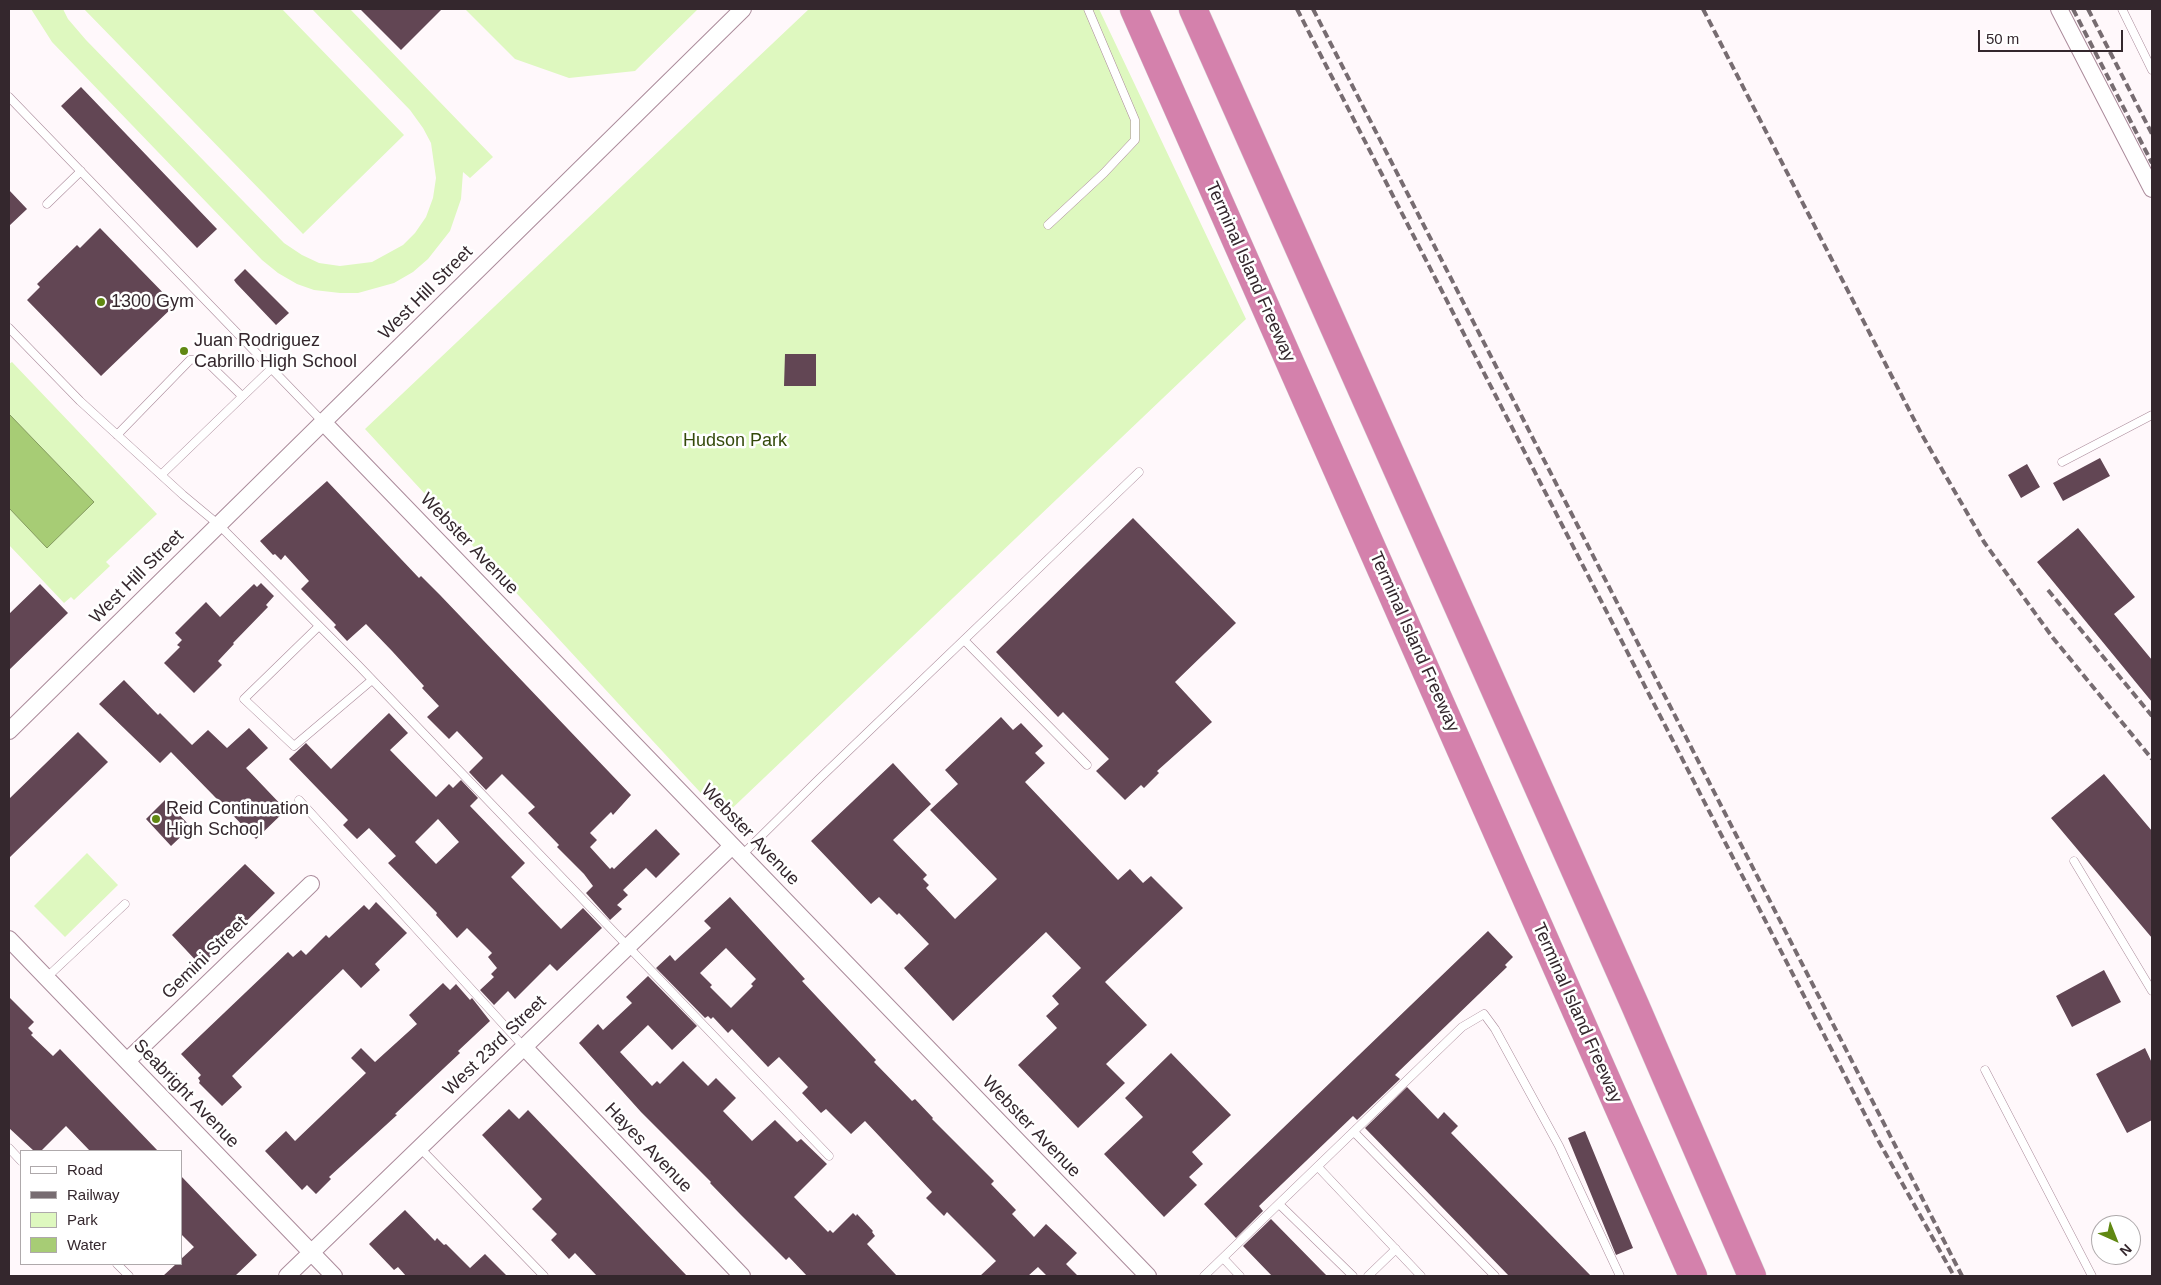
<!DOCTYPE html>
<style>
body{margin:0}
#map{position:relative;width:2161px;height:1285px;overflow:hidden;background:#fff8fb;font-family:Arial,sans-serif}
canvas{display:block}
.frame{position:absolute;inset:0;border:10px solid #34272d;pointer-events:none}
.legend{position:absolute;left:20px;top:1150px;width:162px;height:115px;box-sizing:border-box;background:#fff;border:1px solid #aea9ab;margin:0;padding:6px 9px;list-style:none;font-size:15px;color:#34272d}
.legend li{display:flex;align-items:center;gap:10px;height:25px}
.legend b{width:25px;border:1px solid #aea9ab}
.north{position:absolute;left:2091px;top:1215px;width:50px;height:50px;box-sizing:border-box;background:#fff;border:1px solid #aea9ab;border-radius:50%;rotate:136deg;font-size:14px;font-weight:700;line-height:20px;text-align:center;color:#34272d}
.north::after{content:'';display:block;margin:auto;width:18px;height:22px;background:#608812;clip-path:polygon(50% 0,100% 100%,50% 72%,0 100%)}
.scale{position:absolute;left:1978px;top:30px;width:145px;height:22px;box-sizing:border-box;border:2px solid #34272d;border-top:0;padding-left:6px;font-size:15px;line-height:18px;white-space:nowrap;color:#34272d;-webkit-text-stroke:4px #fff;paint-order:stroke}
</style>
<div id="map">
<canvas width="2161" height="1285"></canvas>
<div class="frame"></div>
<ul class="legend">
<li><b style="height:6px;background:#fff"></b>Road</li>
<li><b style="height:6px;background:#776c71"></b>Railway</li>
<li><b style="height:14px;background:#def8bf"></b>Park</li>
<li><b style="height:14px;background:#a7cc75"></b>Water</li>
</ul>
<div class="north">N</div>
<div class="scale">50 m</div>
</div>
<script>
const g = document.querySelector('canvas').getContext('2d');
g.lineJoin = 'round';
function paint(path, color) { g.fillStyle = color; g.fill(path, 'evenodd'); }
const toPath = rows => new Path2D(rows.map(r => 'M' + r).join(''));
function trace(path, color, width, dash) { g.strokeStyle = color; g.lineWidth = width; g.lineCap = dash ? 'butt' : 'round'; g.setLineDash(dash || []); g.stroke(path); }
function write(font, color, halo, rows, align = 'center') {
  g.font = font + ' Arial,sans-serif'; g.lineWidth = 5; g.setLineDash([]); g.textBaseline = 'middle'; g.strokeStyle = halo; g.fillStyle = color; for (const [text, x, y, turn = 0] of rows) {
    g.save(); g.translate(x, y); g.rotate((+turn || 0) * Math.PI / 180); g.textAlign = isNaN(turn) ? turn : align; if (halo) g.strokeText(text, 0, 0); g.fillText(text, 0, 0); g.restore();
  }
}
paint(toPath([
 [31,9,63,9,68,19,86,40,284,243,302,255,319,263,340,266,372,262,403,245,415,233,426,217,433,198,436,178,431,143,423,128,410,110,312,9,350,9,493,157,470,178,463,172,461,199,450,231,428,259,413,272,394,283,358,293,340,293,314,290,297,284,278,273,262,260,52,42],
 [84,9,282,9,404,135,303,234],
 [465,9,698,9,635,71,569,78,515,59],
 [809,9,1099,9,1246,319,723,817,365,429],
 [12,362,157,514,106,562,110,566,74,600,71,597,64,603,9,545,9,364],
 [87,853,118,885,65,937,34,906]
]), '#def8bf');
const water = toPath([
 [9,414,94,502,47,548,9,508,9,414]
]);
paint(water, '#a7cc75');
trace(water, '#849a5f', 1);
paint(toPath([
 [360,9,442,9,401,50],
 [81,87,217,229,197,248,61,106],
 [9,190,27,209,9,226],
 [100,228,175,305,101,376,27,300,40,287,37,284,77,245,80,248],
 [245,269,289,313,276,325,236,283,234,280],
 [785,354,816,354,816,386,784,386],
 [2100,458,2110,476,2063,501,2053,483],
 [2027,464,2040,487,2021,498,2008,475],
 [327,481,419,578,421,576,440,595,631,795,613,815,611,812,590,833,597,840,590,847,610,869,612,867,614,869,656,829,680,854,656,878,646,868,623,890,628,895,617,905,622,909,610,920,586,893,593,886,584,874,557,847,559,845,528,813,535,807,502,774,486,790,469,772,483,758,457,731,449,739,427,717,439,706,422,688,424,686,392,651,366,624,347,641,334,627,336,625,301,589,309,581,285,555,281,560,275,554,273,555,260,541],
 [1133,518,1236,623,1175,682,1212,722,1157,771,1159,773,1144,788,1141,785,1125,800,1096,771,1109,759,1063,712,1058,717,996,652],
 [2078,528,2135,597,2114,614,2152,660,2152,702,2037,562],
 [261,583,274,596,266,605,268,607,233,643,234,644,218,661,222,665,194,693,164,663,180,647,177,645,182,640,175,633,206,602,220,617,254,584,257,587],
 [40,584,68,613,9,670,9,614],
 [124,680,158,715,160,713,192,745,208,730,227,748,249,728,268,748,246,768,286,810,256,839,171,752,160,763,99,704],
 [389,713,408,733,390,750,436,797,449,784,453,788,461,780,478,798,470,806,525,863,511,877,561,929,583,908,602,928,557,971,550,964,515,999,508,991,494,1005,480,990,494,977,491,974,497,968,488,957,492,953,467,928,457,938,436,915,437,913,388,863,396,856,369,828,357,839,343,825,348,820,289,759,306,743,331,769],
 [438,819,459,842,436,864,415,842],
 [1001,717,1013,730,1021,723,1043,746,1035,753,1045,763,1025,782,1062,821,1118,880,1130,869,1143,883,1151,876,1183,908,1105,982,1147,1025,1106,1064,1125,1083,1078,1128,1018,1065,1057,1028,1046,1016,1059,1004,1052,996,1081,968,1046,932,953,1021,904,968,929,944,899,913,897,915,879,897,871,904,811,841,893,763,931,804,893,840,927,875,923,879,929,885,926,888,955,919,997,879,930,810,958,784,945,770],
 [78,732,108,762,9,858,9,799],
 [2104,774,2152,831,2152,938,2051,818],
 [165,800,191,827,171,846,146,819],
 [245,864,275,893,201,966,172,935],
 [730,897,805,979,802,981,876,1060,874,1062,912,1101,915,1099,933,1118,932,1119,994,1181,991,1184,1016,1210,1012,1214,1034,1237,1046,1224,1077,1253,1066,1264,1078,1276,1047,1276,1038,1267,1028,1276,980,1276,996,1261,947,1212,944,1216,926,1198,932,1192,865,1121,851,1134,826,1109,821,1113,802,1093,808,1087,779,1057,768,1067,732,1029,728,1033,713,1017,711,1019,708,1016,705,1018,656,968,670,955,675,961,711,928,704,921],
 [726,948,756,979,751,984,753,986,731,1008,710,987,712,985,700,973],
 [376,902,407,933,375,964,380,970,361,988,343,969,232,1076,242,1087,222,1106,199,1083,200,1081,198,1078,201,1075,181,1054,288,952,293,957,301,950,306,955,326,935,329,938,364,905,369,910],
 [1488,931,1513,957,1505,965,1507,967,1395,1075,1400,1079,1357,1120,1353,1116,1259,1206,1263,1211,1236,1238,1204,1204],
 [2104,970,2121,1002,2072,1027,2056,996],
 [648,976,697,1026,672,1050,648,1025,620,1052,652,1086,657,1081,660,1084,683,1061,708,1086,716,1078,736,1098,723,1111,752,1141,775,1120,797,1142,801,1139,827,1164,794,1197,828,1232,830,1230,833,1233,853,1213,856,1216,857,1214,873,1231,872,1232,875,1236,867,1244,897,1276,807,1276,789,1257,786,1260,741,1215,710,1183,711,1182,641,1112,579,1043,598,1024,603,1030,632,1003,626,997],
 [443,983,450,990,456,984,470,1000,472,998,490,1021,458,1051,460,1053,395,1114,397,1115,329,1177,331,1179,316,1194,307,1185,302,1190,265,1151,286,1131,295,1141,366,1073,351,1058,361,1048,375,1062,417,1024,409,1015],
 [9,997,34,1022,28,1028,33,1033,31,1035,53,1056,60,1049,158,1151,90,1151,66,1126,41,1151,34,1151,9,1128],
 [2145,1048,2152,1063,2152,1120,2127,1133,2096,1074],
 [1171,1053,1231,1115,1192,1152,1203,1164,1189,1177,1197,1185,1164,1217,1104,1154,1143,1117,1125,1098],
 [1407,1087,1438,1119,1444,1112,1458,1126,1451,1133,1591,1276,1509,1276,1365,1128],
 [509,1109,519,1119,528,1110,687,1276,597,1276,575,1253,569,1259,551,1240,557,1234,532,1209,542,1199,482,1135],
 [1585,1131,1633,1248,1616,1255,1568,1138],
 [181,1176,257,1255,235,1276,163,1276,176,1264,181,1264,181,1259,194,1247,181,1234],
 [405,1210,435,1241,437,1238,444,1245,446,1244,470,1268,485,1254,507,1276,406,1276,398,1267,394,1270,369,1244],
 [1271,1219,1327,1276,1272,1276,1243,1246]
]), '#624654');
const service = toPath([
 [2122,9,2152,70],
 [9,97,323,422],
 [47,204,81,171],
 [1048,225,1104,173,1135,140,1135,120,1088,9],
 [9,328,80,401,183,495,219,525,358,665,829,1156],
 [117,435,190,360,199,359,207,362,242,396],
 [2062,462,2152,415],
 [161,475,271,369],
 [319,626,244,699,294,746,372,680],
 [964,640,1087,765],
 [299,800,524,1047],
 [742,855,819,779,1139,472],
 [2074,861,2152,991],
 [46,978,125,904],
 [1985,1070,2092,1276],
 [1354,1132,1495,1276],
 [9,1148,21,1161],
 [420,1148,544,1276],
 [1318,1167,1421,1276],
 [1279,1204,1353,1276],
 [1223,1258,1240,1276],
 [117,1264,129,1276],
 [1204,1276,1462,1027,1484,1014,1495,1029,1559,1146,1620,1276],
 [1368,1276,1396,1249]
]);
const minor = toPath([
 [2059,9,2152,189],
 [323,422,1148,1276],
 [9,731,743,9],
 [9,939,334,1276],
 [524,1047,742,1276],
 [127,1061,311,884],
 [287,1276,732,846]
]);
const motorway = toPath([
 [1134,9,1693,1276],
 [1193,9,1635,1005,1752,1276]
]);
trace(service, '#ab8b9b', 9);
trace(minor, '#ab8b9b', 18);
trace(motorway, '#d6d4d5', 29);
trace(service, '#fff', 8);
trace(minor, '#fff', 16);
trace(motorway, '#d481ac', 28);
trace(toPath([
 [1297,9,1878,1140,1954,1276],
 [1313,9,1962,1276],
 [1703,9,1922,435,1984,542,2053,638,2152,759],
 [2073,9,2152,163],
 [2088,9,2152,134],
 [2048,590,2152,716]
]), '#776c71', 4, [8, 4]);
for (const [x, y, r, color] of [
 [101,302,5,"#608812"],
 [184,351,5,"#608812"],
 [156,819,5,"#608812"]
]) { const dot = new Path2D(); dot.arc(x, y, r, 0, 2 * Math.PI); g.fillStyle = color; g.fill(dot); trace(dot, '#fff', 2); }
write('18px', '#34272d', '#fff', [
 ["Terminal Island Freeway",1250,272,66],
 ["West Hill Street",426,293,-45],
 ["Webster Avenue",469,544,46],
 ["West Hill Street",137,577,-45],
 ["Terminal Island Freeway",1414,642,66],
 ["Webster Avenue",750,835,46],
 ["Gemini Street",205,958,-44],
 ["Terminal Island Freeway",1577,1013,66],
 ["West 23rd Street",495,1046,-44],
 ["Seabright Avenue",186,1094,46],
 ["Webster Avenue",1031,1127,46],
 ["Hayes Avenue",648,1148,46]
]);
write('18px', '#34272d', '#fff', [
 ["1300 Gym",111,302],
 ["Juan Rodriguez",194,341],
 ["Cabrillo High School",194,362],
 ["Reid Continuation",166,809],
 ["High School",166,830]
], 'left');
write('18px', '#344a0b', '#fff', [
 ["Hudson Park",735,441]
]);
</script>
